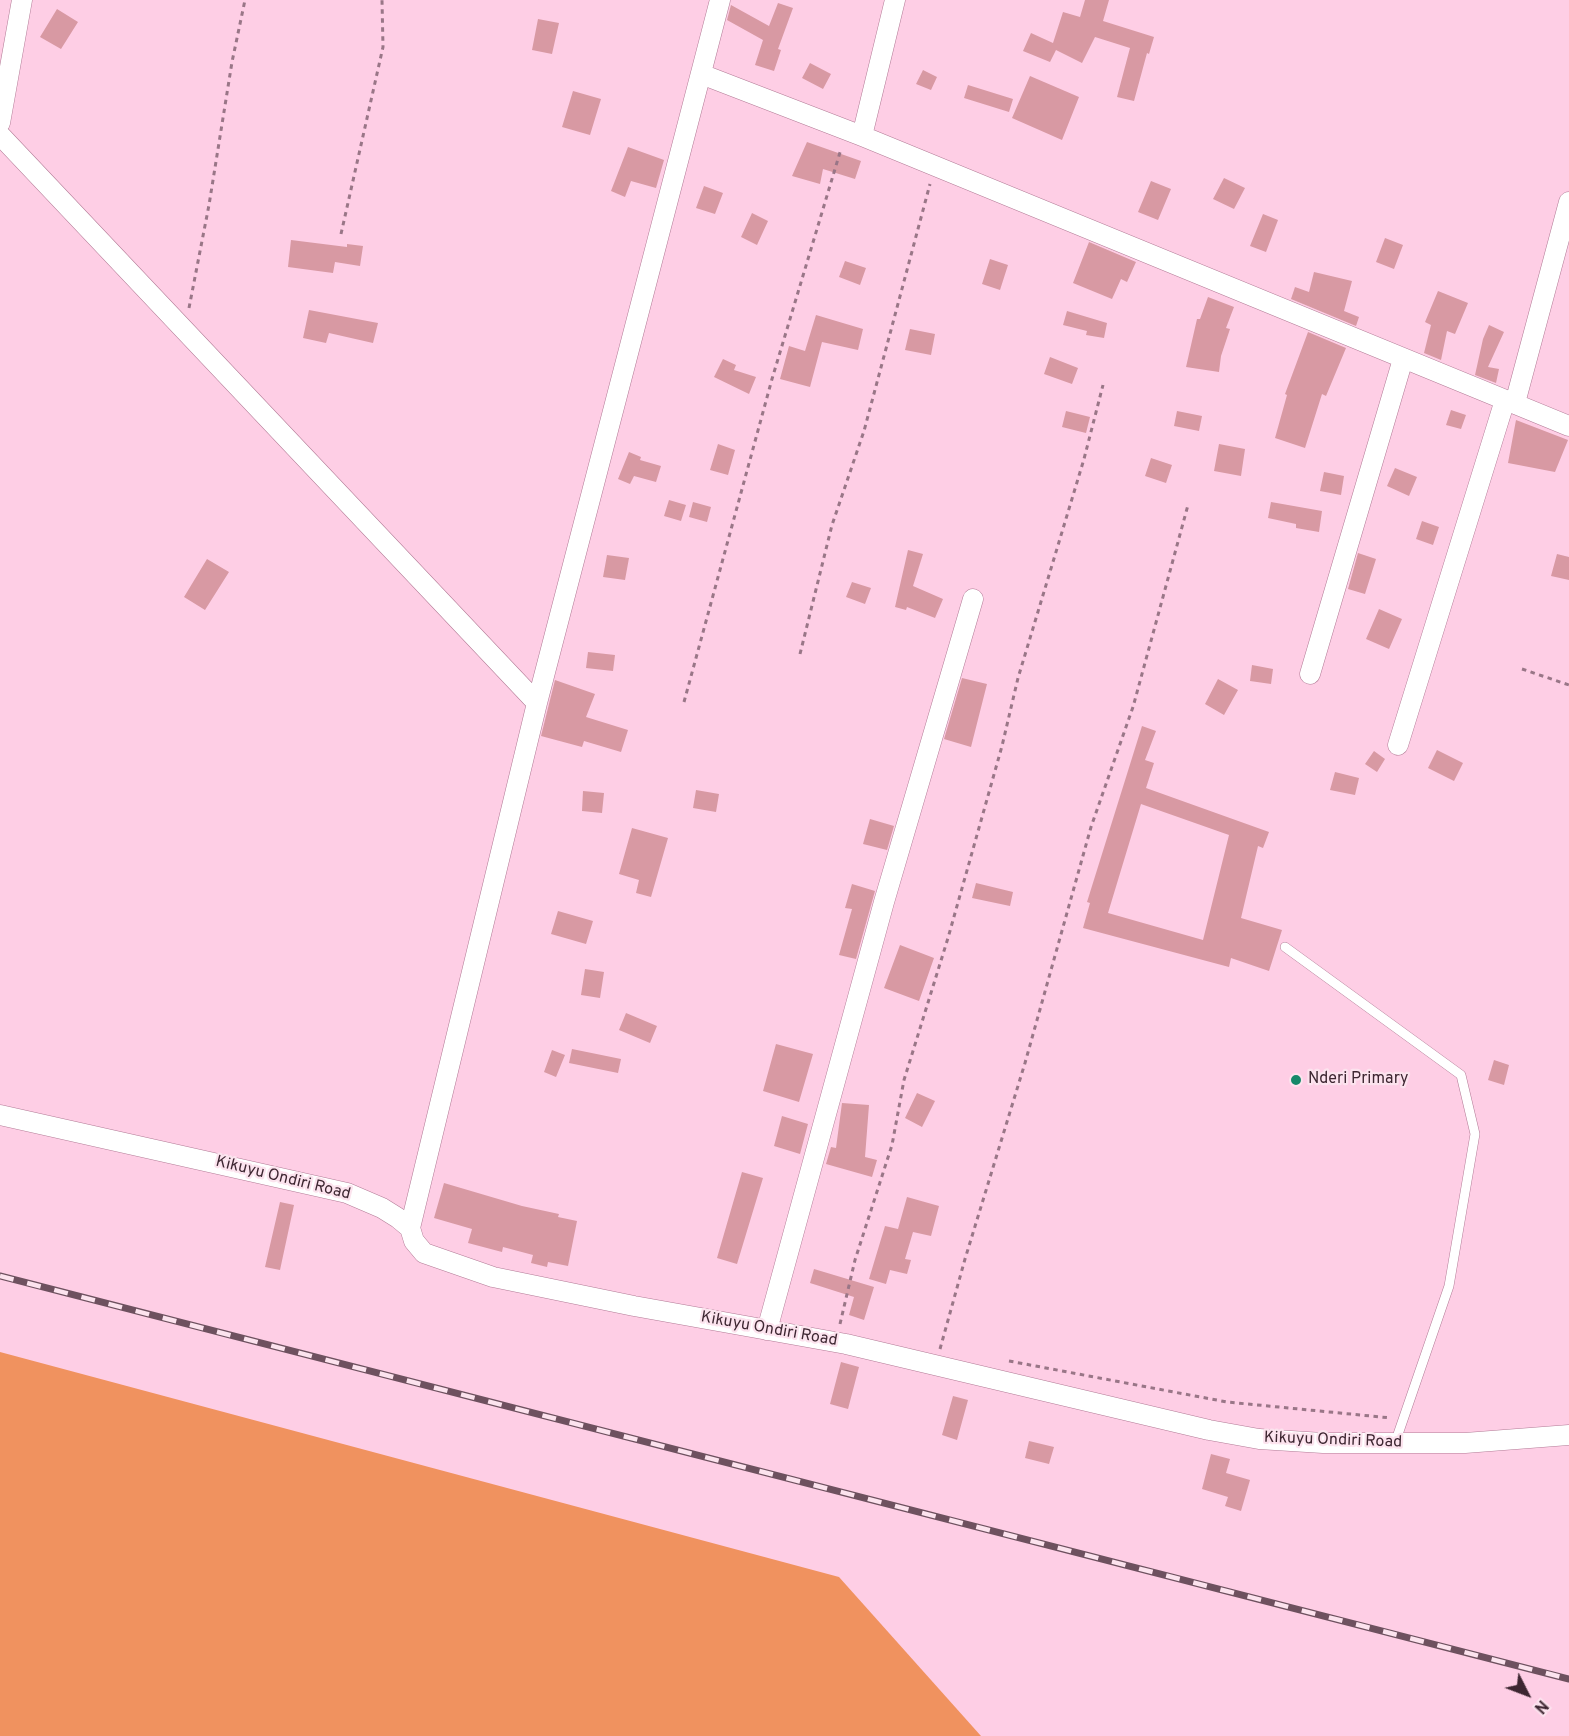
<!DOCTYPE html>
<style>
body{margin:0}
#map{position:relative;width:1569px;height:1736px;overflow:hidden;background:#fecee5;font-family:Overpass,sans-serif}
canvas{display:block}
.north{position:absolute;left:1497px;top:1664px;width:60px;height:60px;-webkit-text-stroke:4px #fce3ee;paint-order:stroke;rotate:132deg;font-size:16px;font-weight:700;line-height:24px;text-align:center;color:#3d2631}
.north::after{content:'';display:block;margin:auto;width:21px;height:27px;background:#3d2631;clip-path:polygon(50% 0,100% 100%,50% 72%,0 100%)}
</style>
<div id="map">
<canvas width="1569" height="1736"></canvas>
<div class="north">N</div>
</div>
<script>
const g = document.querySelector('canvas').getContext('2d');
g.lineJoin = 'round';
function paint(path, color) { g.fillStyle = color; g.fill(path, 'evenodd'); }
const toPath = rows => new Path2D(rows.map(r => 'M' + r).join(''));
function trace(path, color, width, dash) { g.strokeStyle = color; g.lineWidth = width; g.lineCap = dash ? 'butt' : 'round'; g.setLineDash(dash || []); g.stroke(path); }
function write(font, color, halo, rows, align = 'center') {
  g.font = font + ' Overpass,sans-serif'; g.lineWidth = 4.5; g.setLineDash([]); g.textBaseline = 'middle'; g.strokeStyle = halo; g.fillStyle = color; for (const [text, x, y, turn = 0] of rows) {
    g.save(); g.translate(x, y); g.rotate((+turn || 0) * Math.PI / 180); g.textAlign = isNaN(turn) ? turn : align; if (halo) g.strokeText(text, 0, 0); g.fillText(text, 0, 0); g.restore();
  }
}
paint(toPath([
 [0,1352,839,1577,981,1736,0,1736]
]), '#f0925f');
paint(toPath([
 [1085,0,1109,0,1103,21,1154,37,1149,54,1147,53,1134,101,1117,97,1130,48,1095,37,1082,63,1056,50,1050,62,1023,51,1031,33,1053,43,1063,12,1080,17],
 [778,3,793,8,778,49,781,50,774,71,755,65,763,40,727,20,731,5,769,26],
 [57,9,78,22,61,49,40,37],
 [538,19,559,23,552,54,532,50],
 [810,63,831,74,823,89,802,78],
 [923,70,937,77,931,90,916,84],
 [1030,76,1079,97,1062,140,1012,118],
 [968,85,1013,99,1009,112,964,98],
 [573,91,601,99,590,135,562,127],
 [807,142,861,161,855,179,823,169,820,184,792,176],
 [628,147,664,160,656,188,631,181,625,197,611,191],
 [1224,178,1245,188,1234,209,1213,199],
 [1151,181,1171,189,1158,220,1138,212],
 [704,186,723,193,715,214,696,208],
 [752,213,768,221,757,245,741,237],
 [1263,214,1278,220,1266,252,1250,246],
 [1385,238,1403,245,1394,269,1376,262],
 [291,240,347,247,347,244,363,246,360,266,335,262,333,273,288,267],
 [1089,242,1136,262,1127,282,1121,279,1112,299,1073,283],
 [990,259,1008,265,1000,290,982,284],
 [845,261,866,268,860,285,839,277],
 [1314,272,1352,281,1344,311,1359,317,1356,326,1291,299,1295,287,1309,292],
 [1438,291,1468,303,1455,334,1447,331,1441,360,1424,353,1431,325,1425,322],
 [1208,297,1234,307,1226,328,1230,329,1221,356,1219,372,1186,367,1197,319,1200,319],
 [309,310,378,323,373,343,329,333,326,343,303,338],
 [1067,311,1107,323,1104,338,1086,335,1087,331,1063,325],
 [816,315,863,329,858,350,822,342,810,387,780,379,789,346,805,351],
 [1489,325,1504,332,1488,367,1499,369,1496,383,1475,375,1483,339],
 [910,329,935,334,931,355,905,350],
 [1308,332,1346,348,1326,396,1322,394,1305,448,1275,438,1287,395,1285,394],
 [1050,357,1078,368,1072,384,1044,374],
 [723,359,736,365,734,370,756,377,749,394,714,377],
 [1451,410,1466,415,1461,429,1446,425],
 [1066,411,1090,417,1086,433,1062,427],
 [1177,411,1202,416,1199,431,1174,426],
 [1516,420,1568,440,1555,472,1508,463],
 [718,444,735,450,728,475,710,470],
 [1219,444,1245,449,1241,476,1214,471],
 [629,452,641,457,640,460,661,466,656,482,634,476,630,484,618,479],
 [1151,458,1172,465,1166,483,1145,476],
 [1395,468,1417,477,1409,496,1387,486],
 [1324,472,1344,476,1341,495,1320,491],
 [669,500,686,505,681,521,664,516],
 [693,502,711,507,707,522,689,517],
 [1271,502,1322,511,1319,532,1296,528,1296,524,1268,518],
 [1422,521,1439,527,1433,545,1416,539],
 [908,550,923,554,913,586,943,599,935,618,907,607,906,610,895,607],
 [1358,553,1376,559,1365,594,1348,589],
 [1557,554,1569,557,1569,580,1551,576],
 [607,555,629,558,625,580,603,577],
 [207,559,229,572,205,610,184,597],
 [852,582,871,588,865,604,846,597],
 [1379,609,1402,619,1389,649,1366,639],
 [588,652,615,655,613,671,586,668],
 [1252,665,1273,669,1271,684,1250,681],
 [962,678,987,684,971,747,944,739],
 [1218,679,1238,690,1224,715,1205,704],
 [555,680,595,694,586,717,628,730,621,752,584,741,582,747,541,736],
 [1142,726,1156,731,1145,760,1154,763,1146,788,1269,832,1263,848,1258,846,1241,918,1282,930,1269,971,1231,958,1229,967,1083,928,1090,903,1087,902],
 [1141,804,1229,835,1203,940,1108,913],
 [1437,750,1463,763,1454,781,1428,768],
 [1374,751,1385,759,1377,772,1365,764],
 [1335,772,1359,778,1355,795,1330,790],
 [696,790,719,794,716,812,693,808],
 [583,791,604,793,602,813,582,811],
 [870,819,894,826,887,850,863,844],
 [632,828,668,838,651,897,636,893,639,880,619,874],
 [976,883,1013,892,1010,906,972,898],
 [852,884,875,891,856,959,839,955,852,909,845,908],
 [558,911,593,921,586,944,551,934],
 [900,945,934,958,919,1001,884,988],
 [585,969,604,972,600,998,581,995],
 [626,1013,657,1026,650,1043,619,1030],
 [776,1044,813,1054,799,1102,763,1091],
 [572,1049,621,1059,618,1073,569,1063],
 [552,1050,565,1055,556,1077,544,1072],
 [1494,1060,1509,1065,1504,1085,1488,1080],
 [917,1093,935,1101,922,1127,905,1118],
 [842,1103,869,1105,865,1157,877,1160,872,1177,826,1164,831,1147,836,1148],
 [782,1116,808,1124,800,1154,774,1146],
 [742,1172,763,1178,737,1264,717,1258],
 [444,1183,522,1206,559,1214,558,1217,577,1221,568,1266,548,1262,547,1267,531,1263,533,1255,503,1247,502,1252,468,1243,472,1229,434,1218],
 [907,1197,939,1206,931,1236,913,1232,905,1259,911,1260,907,1274,890,1270,886,1284,869,1279,885,1226,898,1229],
 [280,1202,294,1205,280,1270,265,1267],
 [814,1269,874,1287,864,1320,849,1315,854,1297,810,1283],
 [841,1362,859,1367,848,1409,830,1404],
 [953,1396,968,1400,957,1440,942,1435],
 [1029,1441,1054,1447,1049,1464,1025,1458],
 [1211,1454,1230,1459,1226,1473,1250,1480,1241,1511,1225,1506,1228,1497,1202,1489]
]), '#d899a3');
const lane = toPath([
 [1285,947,1461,1075,1475,1134,1449,1286,1395,1443]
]);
const street = toPath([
 [701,74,862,136,1569,426],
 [0,123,22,0],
 [0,135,537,703],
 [862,136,895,0],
 [1515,403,1569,202],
 [1310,674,1403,359],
 [1398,745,1505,400],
 [0,1115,347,1193,382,1208,398,1218,410,1228,414,1241,424,1253,493,1277,634,1306,846,1344,1209,1430,1259,1439,1323,1443,1465,1443,1569,1435],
 [410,1228,537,703,720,0],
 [767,1330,884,902,973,599]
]);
trace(lane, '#b27b96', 10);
trace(street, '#b27b96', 21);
trace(toPath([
 [341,234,383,47,382,0],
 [189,308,209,205,232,62,245,0],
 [800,654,832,525,864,431,930,184],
 [1522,669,1569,685],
 [684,702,772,379,841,149],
 [840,1324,855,1260,892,1145,904,1080,948,938,1002,746,1018,678,1084,459,1103,385],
 [940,1349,965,1259,1025,1063,1091,827,1133,707,1188,505],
 [1009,1361,1227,1402,1391,1418]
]), '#997687', 3, [4.5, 4.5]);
trace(lane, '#fff', 9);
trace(street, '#fff', 20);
const rail = toPath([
 [0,1276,1569,1679]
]);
trace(rail, '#6e515f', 7);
trace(rail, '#fce3ee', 4.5, [14]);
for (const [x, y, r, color] of [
 [1296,1080,6,"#158969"]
]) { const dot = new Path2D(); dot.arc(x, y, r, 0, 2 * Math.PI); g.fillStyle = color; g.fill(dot); trace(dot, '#fce3ee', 2); }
write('16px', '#3d2631', '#fce3ee', [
 ["Nderi Primary",1308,1080]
], 'left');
write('16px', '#3d2631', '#fce3ee', [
 ["Kikuyu Ondiri Road",283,1179,14],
 ["Kikuyu Ondiri Road",769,1330,10],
 ["Kikuyu Ondiri Road",1333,1441,2]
]);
</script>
